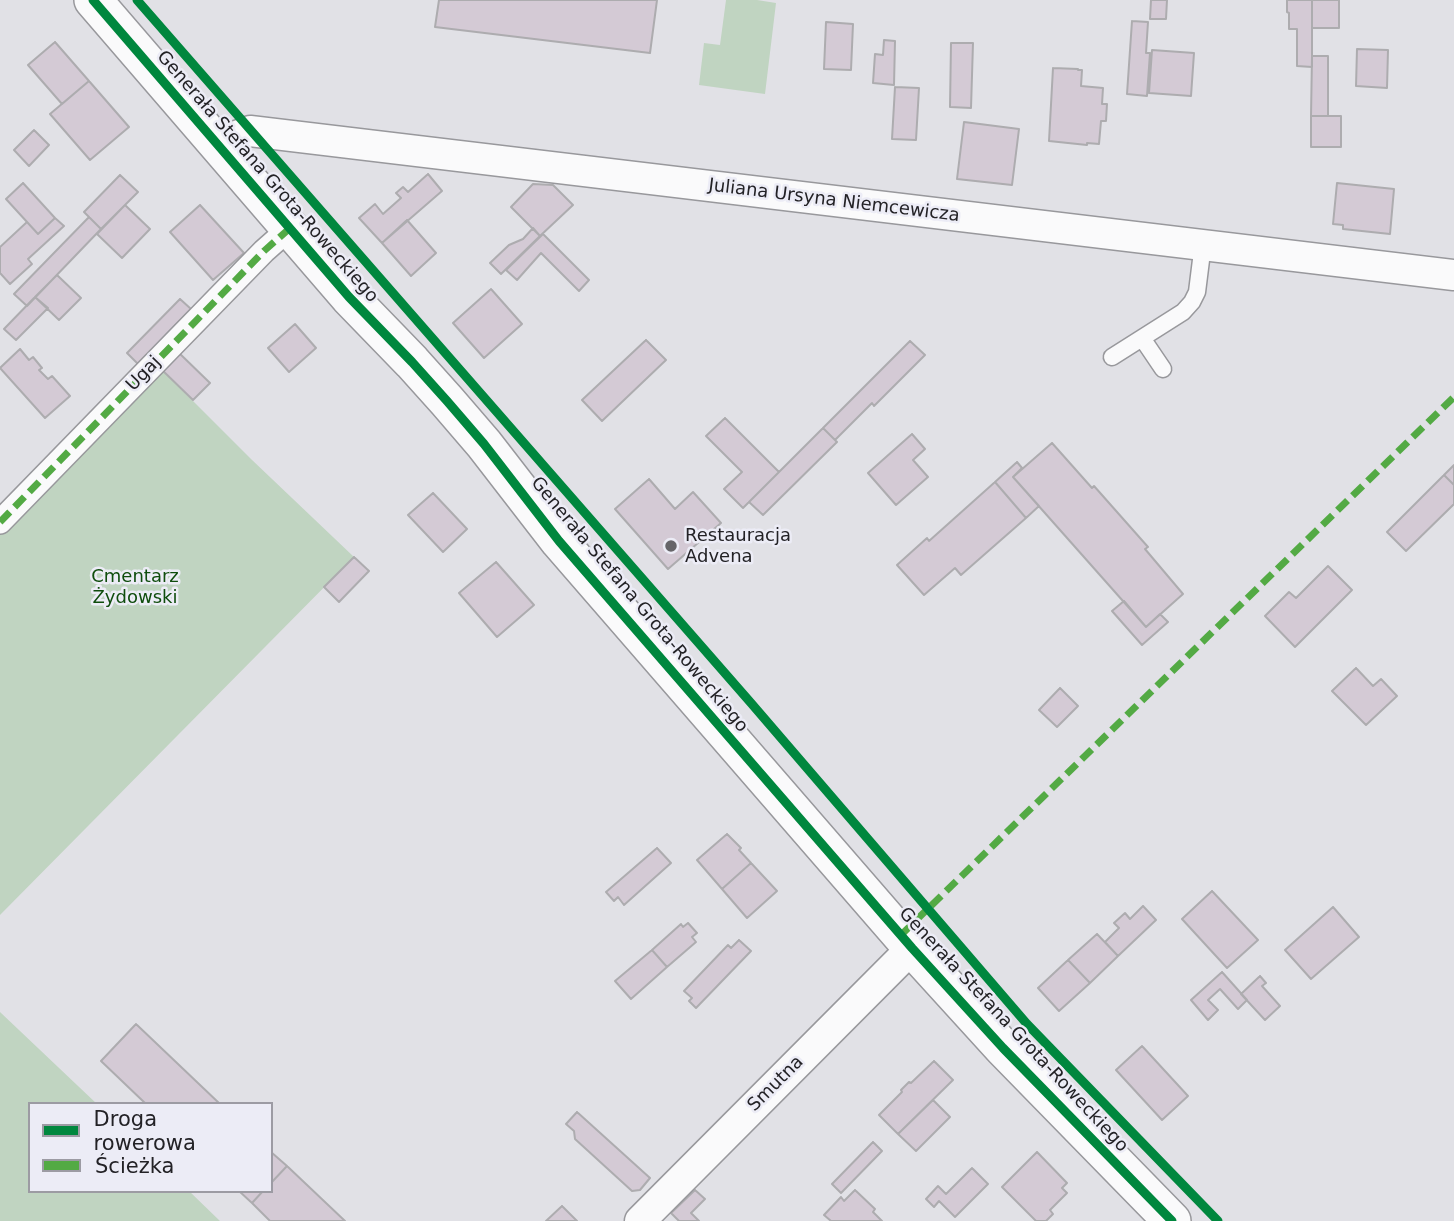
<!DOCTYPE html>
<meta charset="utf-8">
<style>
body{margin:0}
#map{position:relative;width:1454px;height:1221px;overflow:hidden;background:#e1e1e6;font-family:"DejaVu Sans",sans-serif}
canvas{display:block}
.legend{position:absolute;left:28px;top:1102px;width:245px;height:91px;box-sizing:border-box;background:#ececf6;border:2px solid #9c9ba3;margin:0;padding:9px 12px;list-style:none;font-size:21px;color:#232226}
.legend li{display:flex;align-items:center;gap:14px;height:35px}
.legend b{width:35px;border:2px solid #9c9ba3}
</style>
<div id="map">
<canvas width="1454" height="1221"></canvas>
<ul class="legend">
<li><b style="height:9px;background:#00873e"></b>Droga rowerowa</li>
<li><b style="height:9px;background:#53aa44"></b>Ścieżka</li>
</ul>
</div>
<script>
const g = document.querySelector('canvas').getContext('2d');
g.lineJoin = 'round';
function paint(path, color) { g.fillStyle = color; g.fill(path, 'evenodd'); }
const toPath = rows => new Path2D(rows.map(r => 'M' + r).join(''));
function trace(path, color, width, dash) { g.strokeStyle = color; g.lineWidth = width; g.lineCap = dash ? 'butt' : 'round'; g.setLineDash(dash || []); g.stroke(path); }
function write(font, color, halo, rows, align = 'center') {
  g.font = font + ' "DejaVu Sans",sans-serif'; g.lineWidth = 5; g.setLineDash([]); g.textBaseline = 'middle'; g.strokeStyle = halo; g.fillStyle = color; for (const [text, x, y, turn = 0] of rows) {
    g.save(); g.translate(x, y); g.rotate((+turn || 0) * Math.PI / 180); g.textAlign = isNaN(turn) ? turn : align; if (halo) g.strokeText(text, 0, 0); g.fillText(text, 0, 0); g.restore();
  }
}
paint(toPath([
 [726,0,757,0,776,3,765,94,699,85,704,43,720,45],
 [160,368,251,459,354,557,0,915,0,533],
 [0,1012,97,1104,30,1104,30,1191,189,1191,220,1221,0,1221]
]), '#c0d4c1');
const building = toPath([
 [439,0,657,0,650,53,435,27,439,0],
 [1151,0,1167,0,1166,19,1150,19,1151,0],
 [1287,0,1312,0,1312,67,1297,66,1297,29,1289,29,1289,13,1287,12,1287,0],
 [1312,0,1339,0,1339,28,1312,28,1312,0],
 [1132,21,1148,22,1146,53,1150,53,1147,96,1127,94,1132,21],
 [826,22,853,24,851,70,824,69,826,22],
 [884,40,895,41,894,85,873,83,875,54,883,55,884,40],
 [55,42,89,81,62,104,28,65,55,42],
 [951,43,973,43,971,108,950,107,951,43],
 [1357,49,1388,50,1387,88,1356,86,1357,49],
 [1152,50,1194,53,1191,96,1149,93,1152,50],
 [1312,56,1328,56,1328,116,1311,116,1312,56],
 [1053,68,1078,69,1078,70,1082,70,1081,86,1103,88,1102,104,1107,104,1106,121,1101,121,1099,144,1087,143,1087,145,1049,141,1053,68],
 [89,81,129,127,90,160,50,114,89,81],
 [895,87,919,88,916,140,892,139,895,87],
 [1311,116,1341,116,1341,147,1311,147,1311,116],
 [964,122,1019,129,1012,185,957,179,964,122],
 [34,130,49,145,29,166,14,150,34,130],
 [428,174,442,191,382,243,359,218,375,204,383,214,401,198,396,193,403,187,408,192,428,174],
 [120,175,138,192,101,229,84,212,120,175],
 [23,183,55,218,38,234,6,199,23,183],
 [1337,183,1394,189,1390,234,1343,229,1343,225,1333,224,1337,183],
 [533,184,553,185,573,205,540,236,511,207,533,184],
 [125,205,150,229,122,258,97,234,125,205],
 [200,205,244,253,213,280,170,232,200,205],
 [89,217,101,229,27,306,14,294,89,217],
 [55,218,64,226,28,259,32,264,10,284,0,273,0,247,27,222,38,234,55,218],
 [407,220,436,253,411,276,382,243,407,220],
 [533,228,540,236,501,274,490,263,509,245,523,239,533,228],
 [543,234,589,280,579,291,541,253,517,280,506,270,543,234],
 [57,275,81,298,59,320,35,297,57,275],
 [491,289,522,324,484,358,453,323,491,289],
 [35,297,48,308,16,340,4,329,35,297],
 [180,299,191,309,138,364,127,353,180,299],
 [295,324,316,348,289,372,268,348,295,324],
 [646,340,666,360,602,421,582,400,646,340],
 [910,341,925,355,874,406,872,403,835,440,823,428,910,341],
 [20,349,29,360,33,357,42,368,39,370,48,379,52,376,70,396,45,418,0,368,20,349],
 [177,351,210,383,193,400,160,368,177,351],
 [725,418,779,472,743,508,724,489,742,472,706,436,725,418],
 [823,428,837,442,763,515,749,502,823,428],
 [912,434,925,449,913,460,928,477,896,505,868,473,912,434],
 [1052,443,1092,488,1094,486,1148,547,1145,549,1183,594,1146,627,1013,477,1052,443],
 [1017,462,1022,468,1013,477,1039,506,1026,518,995,482,1017,462],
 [1454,465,1454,485,1444,475,1454,465],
 [1444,475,1454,485,1454,504,1406,551,1387,532,1444,475],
 [649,479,675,509,693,492,721,523,668,569,615,509,649,479],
 [995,482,1026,518,961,575,955,568,924,595,897,565,927,538,929,541,995,482],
 [433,493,467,529,443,552,408,515,433,493],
 [354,557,369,571,339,602,324,587,354,557],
 [496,562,534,605,497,637,459,593,496,562],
 [1328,566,1352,590,1295,647,1265,616,1289,592,1296,598,1328,566],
 [1124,601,1146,627,1160,614,1168,622,1142,645,1112,611,1124,601],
 [1356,668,1373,686,1381,679,1397,696,1366,725,1332,691,1356,668],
 [1060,688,1078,706,1057,727,1039,710,1060,688],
 [727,834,741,848,739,850,751,863,722,889,697,860,727,834],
 [657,848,671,863,624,905,618,897,614,901,606,892,657,848],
 [751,863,777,891,747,918,722,889,751,863],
 [1212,891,1258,940,1227,968,1182,919,1212,891],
 [1143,906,1156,920,1118,956,1105,942,1119,928,1114,923,1125,913,1130,919,1143,906],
 [1333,907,1359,937,1311,979,1285,950,1333,907],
 [688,923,697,933,692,937,696,942,667,967,652,950,681,924,683,927,688,923],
 [1097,934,1118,956,1090,983,1068,960,1097,934],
 [739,940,751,951,696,1008,689,1001,692,998,684,991,728,945,731,948,739,940],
 [652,950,667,967,631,999,615,981,652,950],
 [1068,960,1090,983,1059,1011,1038,988,1068,960],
 [1222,972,1247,1000,1238,1009,1220,989,1208,1000,1218,1010,1208,1020,1191,1000,1222,972],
 [1260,976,1266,983,1262,986,1280,1006,1265,1020,1241,994,1260,976],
 [136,1024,220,1104,146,1104,101,1061,136,1024],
 [1142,1046,1188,1096,1162,1120,1116,1070,1142,1046],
 [934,1061,953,1080,898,1134,879,1115,902,1092,901,1090,909,1082,911,1083,934,1061],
 [933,1100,950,1117,916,1151,898,1134,933,1100],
 [577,1112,650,1178,640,1190,632,1191,575,1139,574,1131,566,1124,577,1112],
 [873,1142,882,1151,841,1193,832,1184,873,1142],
 [271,1152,287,1166,271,1183,271,1152],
 [1037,1152,1067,1183,1062,1188,1067,1193,1050,1210,1053,1214,1046,1221,1036,1221,1002,1187,1037,1152],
 [287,1166,345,1221,270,1221,252,1203,263,1191,271,1191,271,1183,287,1166],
 [972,1168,988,1184,955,1217,939,1201,934,1207,926,1199,938,1186,946,1194,972,1168],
 [695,1190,705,1199,691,1213,699,1221,679,1221,671,1213,695,1190],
 [855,1190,875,1209,873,1212,882,1221,831,1221,824,1215,841,1197,844,1201,855,1190],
 [239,1191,263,1191,252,1203,239,1191],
 [562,1206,577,1221,546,1221,562,1206]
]);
paint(building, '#d4cad5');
trace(building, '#adacaf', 2);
const service = toPath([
 [1142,338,1163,369],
 [1112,357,1183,312,1192,302,1197,292,1203,244]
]);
const pedestrian = toPath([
 [0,522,264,251,290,228]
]);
const minor = toPath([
 [217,143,250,131,1454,275],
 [640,1221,912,948]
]);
const tertiary = toPath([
 [93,0,349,297,412,362,447,401,484,444,559,541,912,948,1003,1048,1172,1221]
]);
trace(service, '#98989c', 19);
trace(pedestrian, '#98989c', 26);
trace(minor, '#98989c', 33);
trace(tertiary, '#98989c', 40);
trace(service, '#fafafb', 16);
trace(pedestrian, '#fafafb', 23);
trace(minor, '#fafafb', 30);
trace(tertiary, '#fafafb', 37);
trace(toPath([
 [0,522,264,251,290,228],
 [901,935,1454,397]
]), '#53aa44', 7, [14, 7]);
trace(toPath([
 [93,0,349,297,412,362,447,401,484,444,559,541,912,948,1003,1048,1172,1221],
 [137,0,751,703,1027,1024,1218,1221]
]), '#00873e', 9);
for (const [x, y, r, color] of [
 [671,546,7,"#666569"]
]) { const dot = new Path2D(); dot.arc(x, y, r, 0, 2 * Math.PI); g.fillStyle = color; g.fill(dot); trace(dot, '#ececf6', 2.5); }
write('18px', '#232226', '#ececf6', [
 ["Generała Stefana Grota-Roweckiego",267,177,49],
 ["Juliana Ursyna Niemcewicza",834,201,7],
 ["Ugaj",144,374,-46],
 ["Generała Stefana Grota-Roweckiego",639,605,50],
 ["Generała Stefana Grota-Roweckiego",1013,1030,47],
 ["Smutna",776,1084,-45]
]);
write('18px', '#232226', '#ececf6', [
 ["Restauracja",685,536],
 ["Advena",685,557]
], 'left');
write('18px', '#0f4d0d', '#ececf6', [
 ["Cmentarz",135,577],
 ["Żydowski",135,598]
]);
</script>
